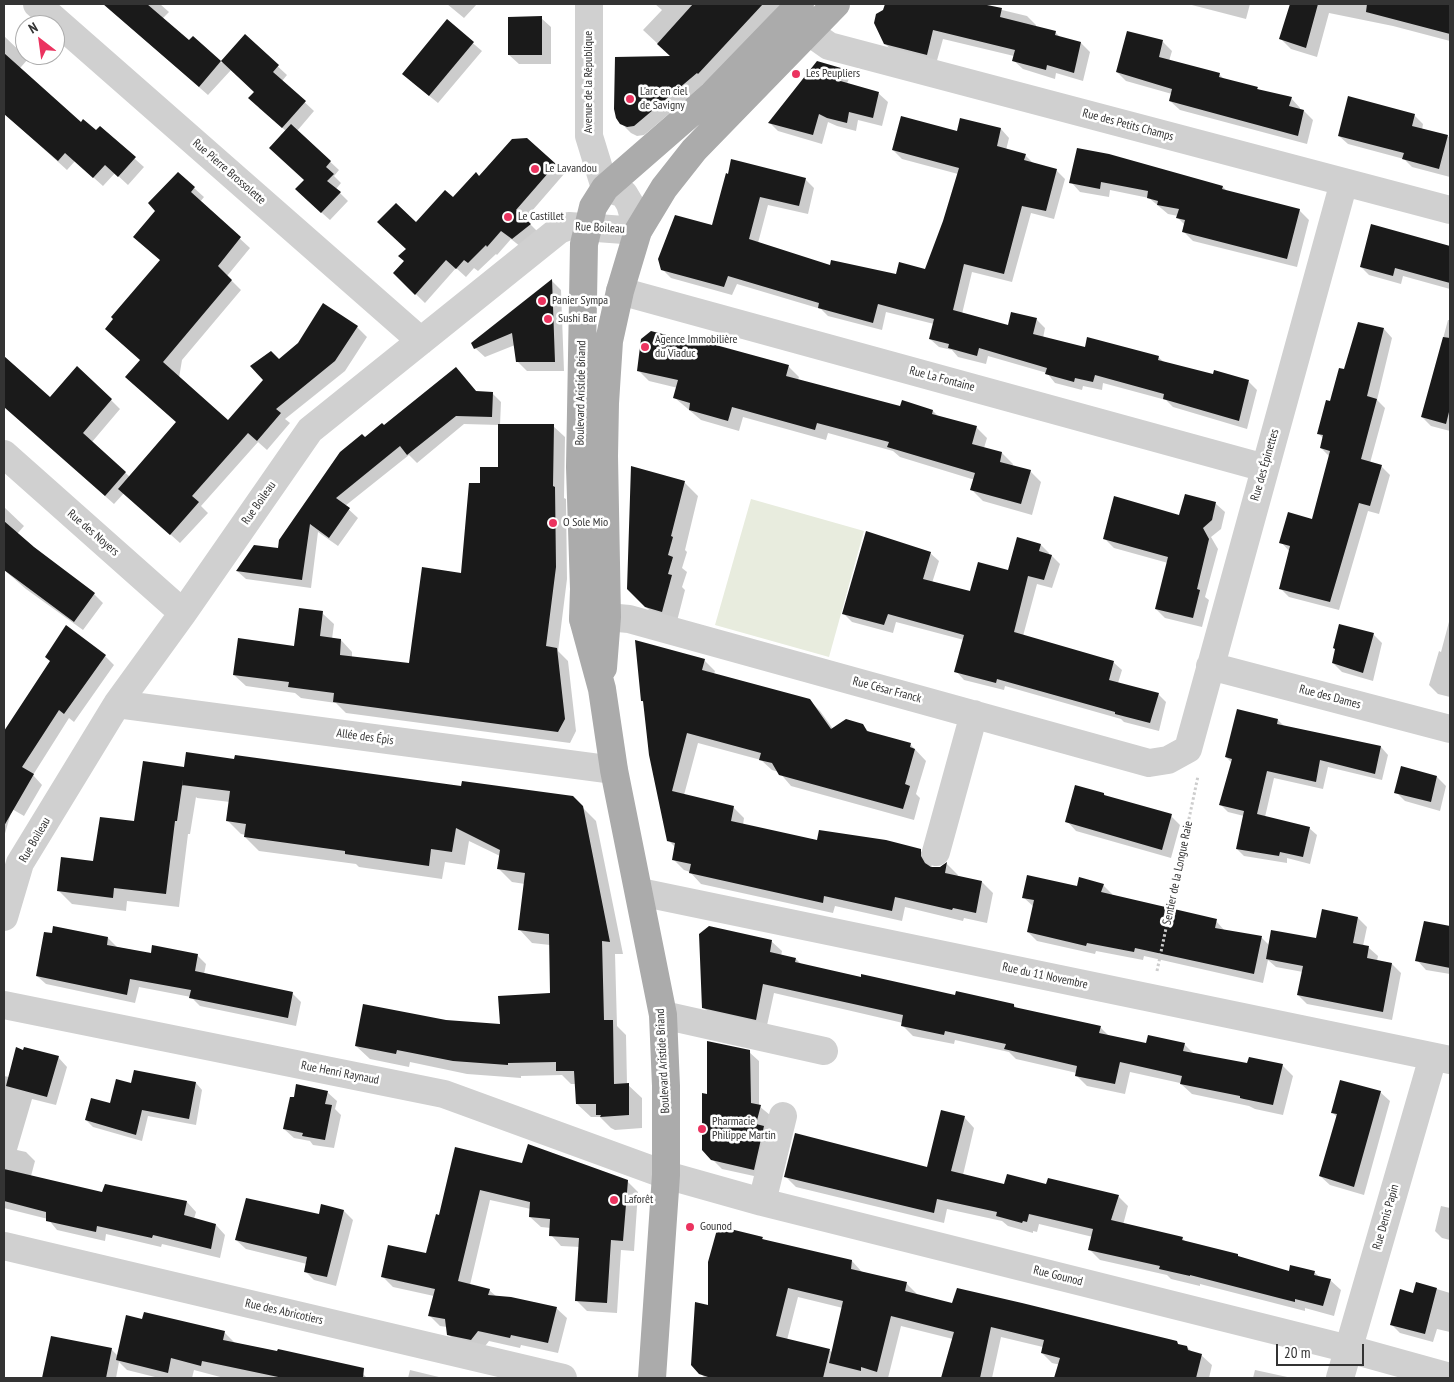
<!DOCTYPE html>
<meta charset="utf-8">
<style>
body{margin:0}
#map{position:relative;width:1454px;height:1382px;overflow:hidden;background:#fff;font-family:"PT Sans Narrow",sans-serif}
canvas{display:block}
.frame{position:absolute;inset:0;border:5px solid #333;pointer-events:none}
.north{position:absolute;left:15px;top:15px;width:50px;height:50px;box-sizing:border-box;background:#fff;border:1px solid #adadad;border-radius:50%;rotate:330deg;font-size:14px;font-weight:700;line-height:20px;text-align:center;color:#333}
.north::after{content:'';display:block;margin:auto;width:18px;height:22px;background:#eb335f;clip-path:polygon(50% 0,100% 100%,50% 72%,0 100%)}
.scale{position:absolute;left:1276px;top:1344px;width:88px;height:22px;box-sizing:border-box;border:2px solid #333;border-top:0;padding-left:6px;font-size:15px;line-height:18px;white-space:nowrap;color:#333;-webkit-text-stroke:4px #fff;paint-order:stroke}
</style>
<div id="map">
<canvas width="1454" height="1382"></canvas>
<div class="frame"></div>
<div class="north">N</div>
<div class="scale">20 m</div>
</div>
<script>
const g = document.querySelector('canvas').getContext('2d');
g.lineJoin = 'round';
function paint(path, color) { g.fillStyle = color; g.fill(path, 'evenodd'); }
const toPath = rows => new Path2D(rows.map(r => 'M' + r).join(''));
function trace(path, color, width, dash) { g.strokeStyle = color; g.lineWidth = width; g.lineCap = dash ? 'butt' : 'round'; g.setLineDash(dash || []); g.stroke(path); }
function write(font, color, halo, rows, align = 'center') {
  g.font = font + ' "PT Sans Narrow",sans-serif'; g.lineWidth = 5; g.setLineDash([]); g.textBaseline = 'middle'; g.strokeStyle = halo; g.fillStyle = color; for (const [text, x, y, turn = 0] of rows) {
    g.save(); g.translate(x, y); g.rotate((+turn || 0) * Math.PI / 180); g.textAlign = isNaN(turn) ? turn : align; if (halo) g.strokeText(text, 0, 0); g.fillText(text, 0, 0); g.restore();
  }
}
paint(toPath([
 [751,499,864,531,829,657,715,625]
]), '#e8ecde');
paint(toPath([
 [104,4,160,4,169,12,162,19,189,42,193,37,222,63,245,36,287,75,282,81,314,111,297,131,339,170,334,176,341,183,336,189,348,201,330,220,305,198,305,180,286,131,259,108,256,92,231,70,208,95],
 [447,4,477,4,464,18],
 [655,4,781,4,708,83,707,81,649,131,644,135,637,136,631,133,621,123,672,57,643,30,662,10],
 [886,4,977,4,1027,16,1036,25,1036,27,1055,32,1061,38,1081,43,1090,52,1083,81,1056,73,1055,79,1023,69,1013,60,1014,56,943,39,936,64,895,53,885,44,884,10],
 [1188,4,1250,4,1246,19],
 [1291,4,1450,4,1450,41,1393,26,1329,13,1317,57,1291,49,1281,39],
 [541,18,551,27,551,64,519,64,509,55],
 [447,21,482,51,438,103,412,82],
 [4,36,28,59,7,83,4,80],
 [1163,42,1172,51,1169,61,1219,74,1224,79,1257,88,1260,91,1291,98,1300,108,1300,110,1304,111,1313,120,1307,144,1180,110,1170,101,1172,94,1126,81,1117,72],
 [840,69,849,78,847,84,878,93,888,102,882,126,858,120,856,131,837,126,828,122,822,144,778,131,769,122],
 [838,73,840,73,836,87],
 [29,77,81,124,96,132,100,128,144,167,128,185,115,173,103,186,75,161,67,170,4,113,4,106],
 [1414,115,1423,124,1422,130,1450,137,1450,177,1412,167,1404,159,1348,144,1339,136],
 [1001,129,1009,138,1006,150,1025,155,1034,164,1056,170,1065,179,1054,219,1031,213,1012,282,972,272,962,314,1009,327,1036,319,1045,328,1043,338,1086,349,1158,357,1164,362,1214,376,1248,381,1257,390,1247,429,1173,407,1166,400,1103,383,1102,390,1083,386,1082,390,1055,383,1047,373,988,356,986,364,958,357,952,350,939,347,930,339,934,324,886,312,882,330,828,316,821,309,737,284,732,295,671,278,662,269,713,226,727,175,805,179,814,188,808,214,768,205,758,243,831,266,897,275,925,270,944,221,958,174,902,159,893,150,958,132],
 [527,140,564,174,525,219,539,233,521,247,511,239,497,255,496,254,478,271,474,268,466,277,456,268,425,303,394,273,405,261,407,249,416,223,453,199],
 [1108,156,1223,187,1227,191,1299,210,1309,220,1297,267,1193,241,1184,232,1185,225,1178,218,1178,216,1168,214,1149,198,1110,190,1109,197,1080,192,1071,182],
 [194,188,204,197,200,202,250,248,227,276,241,290,182,360,179,378,228,421,265,380,279,360,299,344,324,305,357,327,367,337,345,371,285,419,290,423,267,450,258,442,201,506,208,513,180,543,124,493,114,504,4,407,4,358,50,399,77,368,111,400,120,409,92,442,130,477,177,422,141,360,161,261,134,237],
 [1372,226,1450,247,1450,289,1403,276,1401,284,1369,275,1361,267],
 [552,281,561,290,564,371,527,371,517,361,515,345,485,357,475,348],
 [1448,320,1450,320,1450,431,1431,426,1422,417],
 [1384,329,1392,338,1377,400,1385,408,1370,463,1381,466,1390,475,1379,514,1368,511,1339,610,1289,597,1280,588,1290,552,1281,542,1313,521,1330,457,1321,448,1323,438,1318,433,1345,371],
 [788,366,799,377,798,380,901,407,902,402,933,411,938,416,976,427,987,438,984,448,1002,453,1013,464,1012,467,1030,471,1041,482,1032,515,983,501,972,490,975,480,900,457,893,451,828,433,826,440,743,417,739,431,701,420,675,398,678,388,649,381,638,370],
 [456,368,477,392,492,393,501,402,500,425,553,426,565,437,564,498,566,499,567,579,558,651,568,661,576,731,570,743,346,713,336,703,301,698,295,693,246,686,234,675,295,647,322,613,334,624,332,639,341,640,352,652,352,658,410,664,462,574,481,485,499,469,499,425,464,424,417,463,409,455,345,506,358,518,338,546,318,532,311,588,246,579,237,571,279,550,365,439,384,427],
 [684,482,698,496,685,550,687,552,682,568,687,572,682,587,685,590,676,625,660,621,628,589],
 [1185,496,1216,504,1225,512,1221,529,1211,537,1218,549,1205,597,1209,600,1202,627,1165,618,1156,609,1168,563,1114,548,1105,539,1180,516],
 [4,507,24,526,17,534,94,594,103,603,83,630,26,589,4,570],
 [1018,539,1041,545,1049,553,1049,555,1052,556,1060,564,1052,588,1037,584,1023,636,1113,662,1122,670,1118,683,1158,694,1166,702,1159,731,1124,722,1121,719,1005,686,1004,690,964,680,956,671,964,640,896,622,893,633,852,622,844,614,930,553,939,561,932,583,971,592,1009,572],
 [1450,618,1450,697,1438,694,1429,685,1439,651,1441,652],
 [1373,634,1382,643,1373,681,1342,672,1333,663],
 [105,656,114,665,74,722,69,718,33,775,42,785,24,816,12,809,4,837,4,753,13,737],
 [704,660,715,671,714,674,809,700,820,711,833,729,862,725,870,733,910,744,926,761,916,794,920,798,914,820,791,786,779,772,772,770,761,760,698,743,684,795,733,807,744,818,743,825,818,841,920,850,931,861,932,868,941,868,947,864,958,875,957,877,982,882,993,893,987,923,964,918,963,921,905,907,902,921,835,906,833,913,701,884,690,872,684,870,673,859,676,848,668,840,645,703,642,701],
 [1278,720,1284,726,1381,747,1388,755,1382,780,1328,767,1323,789,1274,778,1265,817,1309,828,1317,835,1310,864,1287,858,1287,863,1244,856,1237,849,1244,816,1228,812,1221,805,1232,763,1226,757],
 [186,769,462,788,573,798,596,821,623,954,615,954,617,1026,626,1035,627,1084,642,1098,642,1128,615,1130,611,1128,600,1117,591,1117,577,1104,576,1084,571,1084,562,1075,521,1076,521,1078,467,1074,410,1062,409,1067,370,1059,356,1046,445,1021,502,1025,551,994,550,945,532,943,519,929,525,884,512,882,499,869,500,856,469,841,465,865,445,862,442,879,359,867,356,864,259,851,245,837,246,835,241,834,227,820,230,802,197,798,196,797,190,834,188,834,179,907,127,901,126,911,72,904,58,890,94,863,135,823],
 [1437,777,1446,786,1440,811,1405,801,1396,792],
 [1104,794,1107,798,1171,816,1180,825,1171,858,1076,831,1067,821],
 [1103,885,1112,894,1112,895,1216,921,1225,931,1262,938,1269,945,1317,940,1358,918,1367,927,1363,946,1369,948,1378,956,1377,961,1392,964,1401,973,1392,1020,1307,1004,1298,995,1303,972,1276,967,1268,960,1263,983,1144,956,1143,960,1096,951,1095,954,1037,941,1028,932,1034,907,1023,897,1078,887],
 [1425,922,1450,927,1450,974,1426,970,1417,960],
 [108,938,117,947,152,954,197,955,206,964,204,974,292,993,301,1002,296,1026,200,1006,191,997,139,987,135,1003,46,984,37,976],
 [771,941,782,951,781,956,796,959,802,965,956,997,1014,1005,1018,1010,1100,1027,1110,1037,1147,1045,1184,1044,1194,1054,1248,1065,1282,1065,1293,1076,1283,1115,1255,1109,1249,1106,1192,1094,1180,1083,1130,1072,1125,1094,1087,1086,1076,1075,1077,1073,1016,1059,1009,1052,955,1040,954,1044,913,1036,902,1025,903,1023,774,993,766,1030,714,1018,703,1007],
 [749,1052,759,1061,759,1106,770,1115,763,1178,722,1169,712,1159,708,1095],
 [58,1057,67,1067,56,1105,32,1099,17,1150,26,1152,35,1161,31,1176,103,1193,106,1185,187,1202,196,1212,194,1219,216,1225,225,1235,220,1258,162,1244,161,1247,106,1234,105,1241,57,1230,48,1219,4,1208,4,1076,9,1077],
 [196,1083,202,1090,196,1125,148,1116,142,1141,93,1127,86,1120,111,1105,132,1084],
 [327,1092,337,1101,335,1109,341,1115,334,1148,313,1145,310,1141,294,1138,284,1129],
 [1380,1092,1390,1101,1364,1195,1330,1185,1320,1176,1338,1118,1333,1113],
 [964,1117,974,1128,963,1175,1005,1185,1047,1185,1118,1196,1128,1206,1123,1225,1182,1238,1187,1243,1290,1272,1314,1272,1320,1277,1330,1280,1341,1290,1334,1316,1305,1308,1305,1311,1200,1284,1200,1286,1171,1279,1167,1275,1100,1260,1090,1250,1093,1237,1039,1224,1037,1232,1033,1231,1033,1233,1008,1226,1002,1221,947,1209,944,1223,796,1187,786,1177,928,1168],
 [456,1149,523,1165,627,1181,638,1192,634,1251,621,1250,617,1313,587,1311,576,1300,580,1247,561,1246,551,1235,551,1228,541,1227,530,1217,531,1209,490,1200,470,1285,489,1290,497,1297,556,1308,567,1318,558,1353,521,1345,520,1348,489,1341,482,1350,459,1345,448,1334,447,1327,440,1326,429,1315,434,1296,393,1287,382,1276,427,1255,440,1216],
 [322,1206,344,1211,353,1220,336,1286,314,1280,305,1271,307,1264,246,1249,236,1240,320,1216],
 [1441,1206,1450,1208,1450,1240,1442,1238,1435,1231],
 [762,1238,765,1241,852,1261,862,1272,906,1283,917,1294,916,1296,953,1305,1176,1342,1179,1345,1187,1347,1193,1353,1201,1355,1212,1365,1209,1378,1116,1378,1052,1363,1042,1353,1043,1347,1001,1337,992,1378,943,1378,953,1339,901,1326,888,1378,705,1378,700,1373,710,1307],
 [798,1297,843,1308,833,1352,787,1340],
 [1417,1283,1450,1293,1450,1332,1437,1329,1433,1342,1400,1333,1391,1324,1414,1294],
 [143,1321,224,1332,235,1343,357,1368,367,1378,224,1378,194,1370,192,1378,155,1378,155,1377,127,1370,119,1362,116,1378,43,1378,52,1337,111,1349,118,1356],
 [410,1370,443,1378,408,1378],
 [1255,1370,1292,1378,1253,1378]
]), '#0003');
paint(toPath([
 [103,4,147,4,189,40,193,36,221,61,199,87],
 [693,4,763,4,698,74,697,73,634,126,627,127,620,124,616,118,614,109,615,57,670,56,657,44],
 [885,4,982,4,1002,8,1000,17,1056,31,1055,35,1081,42,1074,73,1047,65,1046,70,1012,61,1015,50,933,30,927,55,884,44,874,23,876,14,883,10],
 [1290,4,1318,4,1306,48,1279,39],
 [1367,4,1450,4,1450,34,1366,12],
 [542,16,542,55,508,55,508,17],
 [447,19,474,42,429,96,402,74],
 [1127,31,1163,40,1159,57,1220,73,1219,77,1258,87,1257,89,1292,97,1289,106,1304,110,1298,136,1169,101,1172,89,1116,72],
 [245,34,279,65,273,72,306,101,282,128,248,98,254,92,221,61],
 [4,53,81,122,83,119,96,130,100,126,136,157,118,177,105,165,93,178,65,153,58,161,4,114],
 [817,61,841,68,837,80,879,92,873,118,849,112,847,123,827,118,819,114,813,135,768,123],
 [1348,96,1415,114,1412,126,1448,135,1439,169,1402,159,1404,153,1338,136],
 [901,116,957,131,960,118,1001,128,997,146,1026,154,1024,160,1057,169,1046,211,1022,206,1004,274,964,264,953,310,1008,325,1011,312,1037,318,1033,334,1085,347,1087,337,1159,356,1158,360,1213,374,1214,370,1249,380,1239,421,1163,399,1164,394,1095,375,1093,382,1075,378,1074,382,1045,374,1047,368,979,348,977,356,948,348,949,344,929,339,934,319,878,304,873,323,818,308,819,303,728,276,724,287,661,270,658,259,675,215,712,225,726,173,728,174,731,159,806,178,799,206,760,197,749,239,830,265,831,260,896,274,899,262,925,269,943,221,959,168,892,150],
 [291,124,331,161,326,167,334,174,327,181,341,192,321,213,295,189,304,180,269,148],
 [527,138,556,164,516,210,531,224,512,239,501,231,487,247,486,245,468,263,464,260,456,269,446,260,415,295,393,273,404,261,398,256,406,249,377,222,396,203,416,222,445,190,453,197,476,172,479,176,512,139],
 [1077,148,1109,154,1223,186,1222,189,1300,209,1287,259,1182,232,1185,220,1176,218,1179,209,1157,205,1158,201,1147,198,1148,191,1101,182,1100,189,1069,183],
 [178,172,195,187,191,192,241,237,218,266,232,280,163,362,228,420,263,380,250,366,271,351,279,359,298,343,323,303,358,326,335,361,276,409,281,413,257,441,248,433,192,496,199,502,170,535,118,489,176,422,125,377,140,360,105,329,113,319,111,317,160,260,133,237,155,211,148,203],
 [1371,224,1450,246,1450,283,1395,268,1393,276,1360,267],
 [552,279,555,362,516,362,512,333,474,349,471,343],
 [1358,322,1384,328,1367,396,1377,399,1361,459,1382,465,1370,506,1359,503,1330,602,1279,589,1290,546,1279,543,1288,512,1312,519,1330,451,1320,448,1323,435,1317,434,1326,400,1330,401,1339,368,1344,369],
 [651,331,689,341,690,338,789,365,786,376,900,406,902,400,933,410,932,414,977,426,972,444,1002,452,1000,462,1031,470,1021,504,970,490,975,473,887,447,889,442,817,423,815,430,732,407,728,421,689,410,690,403,673,398,678,380,637,371,641,339],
 [1443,337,1450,338,1450,408,1446,424,1421,417],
 [4,356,50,397,77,366,112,399,83,433,126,472,105,496,4,407],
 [456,367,476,391,493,392,492,417,456,416,407,455,400,446,336,498,350,508,329,538,310,524,302,580,236,571,254,545,278,548,279,540,340,452,362,434,365,437,382,423,384,425],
 [498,424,554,424,553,486,555,487,556,567,546,646,557,648,565,719,558,732,333,702,334,693,288,687,289,682,233,675,238,638,294,646,299,608,323,611,320,636,341,639,340,655,409,663,422,567,461,573,469,483,480,483,480,467,498,467],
 [631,466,685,481,671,536,673,537,668,555,673,557,668,574,672,575,662,612,645,607,627,589],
 [1185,494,1216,502,1212,520,1203,528,1209,539,1197,589,1200,590,1193,618,1155,609,1168,557,1103,539,1114,496,1179,515],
 [4,521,34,547,95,593,74,622,4,570],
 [866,531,931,552,923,579,970,591,978,562,1008,570,1017,537,1041,544,1039,551,1052,555,1044,580,1028,576,1014,632,1114,661,1109,680,1159,693,1150,723,1115,714,1115,712,997,679,996,683,954,672,964,635,888,614,884,625,842,614],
 [1339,624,1374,633,1363,673,1332,663,1335,649,1333,648],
 [66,625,106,655,64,714,59,710,22,767,34,774,4,826,4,731,50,661,45,657],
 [635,640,705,659,702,670,810,699,831,729,846,719,863,724,867,731,911,743,910,747,915,749,905,784,910,786,903,809,779,775,772,763,759,760,761,753,687,733,672,791,734,806,731,821,817,840,819,830,886,840,921,849,921,856,925,863,931,867,940,867,947,862,945,873,982,881,976,913,953,908,952,910,895,897,892,911,824,896,823,903,689,873,691,864,672,860,675,843,667,841,649,755,643,701,641,701],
 [1237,709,1278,719,1277,724,1381,746,1375,774,1320,760,1316,782,1267,771,1257,814,1310,827,1303,857,1280,852,1279,856,1236,849,1244,811,1219,805,1232,759,1225,757],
 [186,752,234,759,235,755,461,786,462,781,573,796,583,806,610,942,602,941,604,1020,613,1020,614,1084,629,1083,629,1115,600,1117,601,1115,596,1115,596,1104,576,1104,574,1071,556,1071,556,1062,508,1063,508,1065,453,1061,397,1050,396,1054,355,1046,363,1004,446,1020,500,1024,498,996,550,993,549,934,518,930,525,873,497,869,500,850,456,828,452,852,431,849,429,866,345,854,345,851,244,837,246,824,226,821,230,791,182,785,183,779,177,821,175,821,166,894,114,888,113,898,57,891,61,857,93,861,100,817,134,821,143,761,184,767],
 [1401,766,1437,776,1431,802,1394,793],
 [1075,785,1104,793,1104,795,1172,814,1162,850,1065,822],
 [1027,875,1077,886,1079,877,1104,884,1101,892,1217,919,1215,928,1262,936,1254,974,1135,948,1134,952,1087,943,1086,946,1027,932,1034,900,1022,898],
 [1322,909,1358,917,1353,943,1369,946,1367,958,1392,963,1383,1012,1297,995,1303,966,1266,959,1271,930,1316,938],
 [1424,921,1450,926,1450,968,1415,961],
 [53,926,108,937,107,945,151,953,152,945,198,954,195,971,293,992,288,1018,189,998,191,990,130,979,127,995,36,976,44,932,52,933],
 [709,926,772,940,770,952,796,958,795,962,861,977,861,974,955,995,956,991,1014,1004,1014,1007,1101,1026,1099,1033,1146,1043,1148,1035,1185,1043,1183,1051,1247,1063,1249,1057,1283,1064,1273,1105,1244,1099,1240,1098,1240,1096,1180,1084,1182,1076,1120,1062,1115,1084,1075,1076,1077,1066,1004,1049,1006,1044,945,1031,944,1035,901,1026,903,1015,763,984,756,1020,702,1008,699,934],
 [707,1041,750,1050,751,1103,761,1105,756,1124,764,1126,754,1170,711,1160,702,1150,702,1093,707,1094],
 [16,1047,23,1050,24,1047,59,1056,47,1097,6,1086],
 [134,1070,196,1082,189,1119,142,1110,136,1135,85,1120,91,1098,110,1103,116,1079,131,1083],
 [1340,1080,1381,1091,1354,1187,1319,1176,1337,1114,1331,1113],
 [296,1084,328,1091,325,1104,332,1105,325,1140,302,1136,303,1133,283,1129,290,1097,294,1097],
 [941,1110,965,1116,951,1171,1004,1184,1007,1174,1046,1184,1048,1178,1119,1195,1111,1220,1183,1237,1182,1240,1238,1254,1238,1256,1289,1271,1290,1265,1315,1271,1314,1275,1331,1279,1323,1306,1295,1299,1295,1302,1279,1298,1190,1275,1190,1276,1159,1269,1160,1266,1088,1250,1093,1229,1029,1214,1027,1222,1023,1221,1022,1223,996,1216,997,1212,937,1199,934,1213,784,1177,795,1133,927,1167],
 [528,1144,628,1180,623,1241,611,1240,607,1303,575,1301,579,1238,549,1236,550,1219,529,1217,530,1202,480,1190,458,1281,490,1289,488,1295,511,1297,557,1307,548,1343,511,1335,510,1338,478,1331,471,1340,447,1335,445,1319,428,1316,435,1289,381,1277,388,1245,426,1253,436,1214,439,1215,455,1147,522,1163],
 [4,1169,102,1192,105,1184,187,1201,184,1215,216,1224,211,1249,153,1235,152,1238,97,1226,96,1232,46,1221,46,1212,4,1201],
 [246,1198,319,1214,321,1204,344,1210,327,1277,304,1272,307,1257,235,1240],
 [718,1226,763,1237,762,1239,852,1260,851,1269,907,1282,905,1291,952,1303,957,1288,1022,1303,1177,1341,1178,1344,1187,1346,1188,1350,1202,1354,1196,1378,1054,1378,1060,1358,1041,1353,1044,1340,991,1327,980,1378,941,1378,954,1332,891,1316,877,1372,861,1367,861,1371,829,1363,843,1301,788,1288,776,1336,830,1349,823,1378,711,1378,699,1374,691,1365,695,1302,708,1305,708,1262],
 [1416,1282,1437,1288,1425,1334,1390,1325,1400,1289,1413,1293],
 [144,1312,225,1331,223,1340,277,1351,278,1349,364,1368,363,1378,283,1378,202,1361,201,1366,171,1358,168,1373,116,1360,126,1315,142,1319],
 [51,1336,112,1348,106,1378,42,1378]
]), '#1a1a1a');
trace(toPath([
 [1157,971,1198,776]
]), '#cdcdcd', 3, [2.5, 2.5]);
trace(toPath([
 [37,4,421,341],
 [809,32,829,46,1450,210],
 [620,291,1265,468],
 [4,454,183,613],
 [583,619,607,617,629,619,1149,763,1168,760,1188,749,1344,182],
 [1210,666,1450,729],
 [117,704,614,770],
 [936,852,974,714],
 [640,892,1450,1060],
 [4,917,20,863,117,704,183,613,310,430,559,230,569,226,638,231,630,204,624,194,605,188,589,136,589,4],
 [4,1005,444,1094,666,1175,762,1202,1349,1349,1450,1377],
 [663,1015,824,1051],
 [762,1202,783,1116],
 [4,1246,563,1378],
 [1340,1378,1433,1057]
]), '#d0d0d0', 28);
trace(toPath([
 [603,668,607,617,604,456,605,403,609,341,620,291,638,231,664,188,694,150,836,4],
 [652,1378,666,1175,666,1086,663,1015,614,770,602,689,583,619,584,589,580,467,584,244,593,207,605,188,713,94,800,4]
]), '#ababab', 28);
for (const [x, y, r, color] of [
 [796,74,5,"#eb335f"],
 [630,99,5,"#eb335f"],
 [535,169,5,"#eb335f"],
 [508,217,5,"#eb335f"],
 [542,301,5,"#eb335f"],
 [548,319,5,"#eb335f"],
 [645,347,5,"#eb335f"],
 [553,523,5,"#eb335f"],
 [702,1129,5,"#eb335f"],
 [614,1200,5,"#eb335f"],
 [690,1227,5,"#eb335f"]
]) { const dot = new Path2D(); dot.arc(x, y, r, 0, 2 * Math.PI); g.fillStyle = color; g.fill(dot); trace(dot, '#fff', 2); }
write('12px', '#333', '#fff', [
 ["Les Peupliers",806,74],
 ["L'arc en ciel",640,92],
 ["de Savigny",640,106],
 ["Le Lavandou",545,169],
 ["Le Castillet",518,217],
 ["Panier Sympa",552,301],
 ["Sushi Bar",558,319],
 ["Agence Immobilière",655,340],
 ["du Viaduc",655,354],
 ["O Sole Mio",563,523],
 ["Pharmacie",712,1122],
 ["Philippe Martin",712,1136],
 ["Laforêt",624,1200],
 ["Gounod",700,1227]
], 'left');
write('12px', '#333', '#fff', [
 ["Avenue de la République",589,82,-90],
 ["Rue des Petits Champs",1128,125,15],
 ["Rue Pierre Brossolette",229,172,41],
 ["Rue Boileau",600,228,3],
 ["Rue La Fontaine",942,379,15],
 ["Boulevard Aristide Briand",581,393,-89],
 ["Rue des Épinettes",1265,465,-74],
 ["Rue Boileau",259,503,-55],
 ["Rue des Noyers",93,533,41],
 ["Rue César Franck",887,690,15],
 ["Rue des Dames",1330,697,15],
 ["Allée des Épis",365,737,8],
 ["Rue Boileau",35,840,-60],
 ["Sentier de la Longue Raie",1178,873,-78],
 ["Rue du 11 Novembre",1045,976,12],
 ["Boulevard Aristide Briand",663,1061,-93],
 ["Rue Henri Raynaud",340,1073,11],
 ["Rue Denis Papin",1386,1217,-74],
 ["Rue Gounod",1058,1276,14],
 ["Rue des Abricotiers",284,1312,13]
]);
</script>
